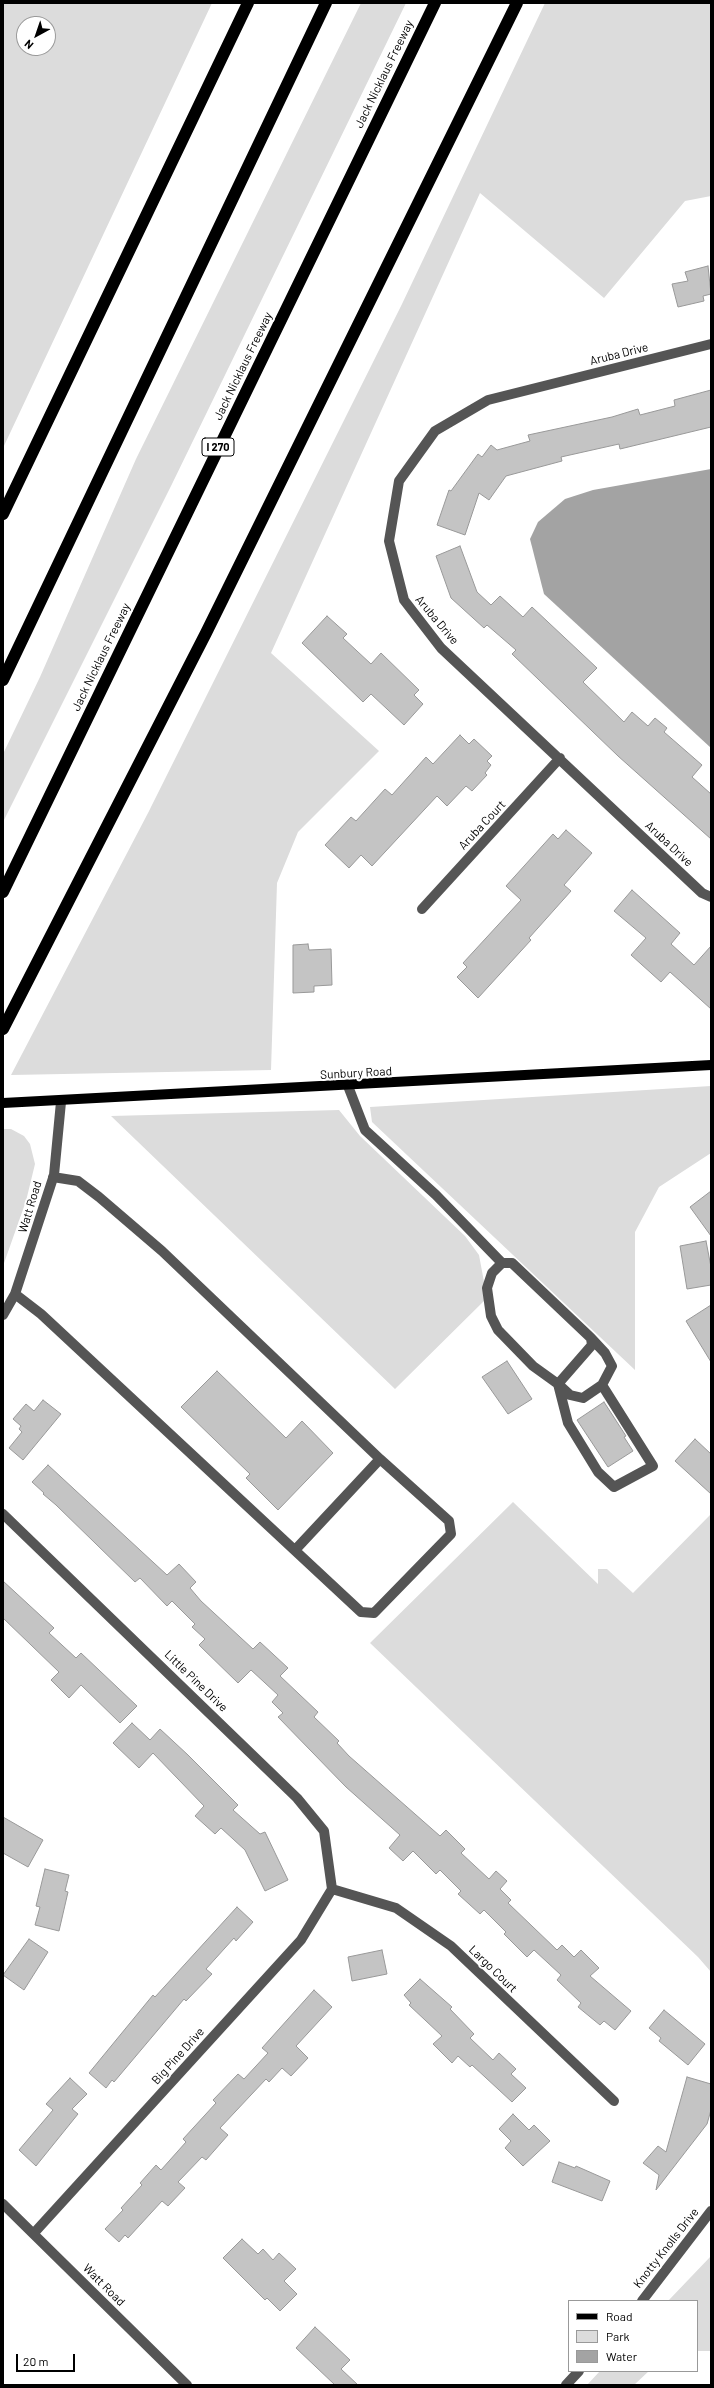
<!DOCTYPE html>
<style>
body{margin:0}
#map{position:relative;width:714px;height:2388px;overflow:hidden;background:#fff;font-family:Barlow,sans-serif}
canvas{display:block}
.frame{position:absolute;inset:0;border:4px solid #000;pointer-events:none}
.legend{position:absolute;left:568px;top:2300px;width:130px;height:72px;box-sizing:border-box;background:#fff;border:1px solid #999;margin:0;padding:5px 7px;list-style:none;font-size:12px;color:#000}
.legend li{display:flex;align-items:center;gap:8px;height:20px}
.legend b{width:20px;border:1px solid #999}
.north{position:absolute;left:16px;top:16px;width:40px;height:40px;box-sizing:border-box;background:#fff;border:1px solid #999;border-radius:50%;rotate:220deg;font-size:11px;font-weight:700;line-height:16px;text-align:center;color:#000}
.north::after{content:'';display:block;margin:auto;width:14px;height:18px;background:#000;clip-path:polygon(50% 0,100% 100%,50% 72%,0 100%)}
.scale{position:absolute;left:16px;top:2354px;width:59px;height:18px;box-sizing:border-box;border:2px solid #000;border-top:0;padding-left:5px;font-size:12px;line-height:14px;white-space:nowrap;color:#000;-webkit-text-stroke:3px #fff;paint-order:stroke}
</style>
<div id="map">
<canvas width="714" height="2388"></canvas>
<div class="frame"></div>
<ul class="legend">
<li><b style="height:5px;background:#000"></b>Road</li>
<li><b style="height:11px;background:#dcdcdc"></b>Park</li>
<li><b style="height:11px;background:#a3a3a3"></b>Water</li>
</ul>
<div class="north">N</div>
<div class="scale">20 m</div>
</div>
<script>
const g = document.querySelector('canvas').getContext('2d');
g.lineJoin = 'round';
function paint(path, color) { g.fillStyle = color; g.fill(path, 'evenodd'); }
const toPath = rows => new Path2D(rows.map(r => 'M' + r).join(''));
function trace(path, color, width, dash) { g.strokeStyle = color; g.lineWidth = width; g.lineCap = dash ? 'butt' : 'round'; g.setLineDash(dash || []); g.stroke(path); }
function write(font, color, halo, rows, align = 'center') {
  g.font = font + ' Barlow,sans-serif'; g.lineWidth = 4; g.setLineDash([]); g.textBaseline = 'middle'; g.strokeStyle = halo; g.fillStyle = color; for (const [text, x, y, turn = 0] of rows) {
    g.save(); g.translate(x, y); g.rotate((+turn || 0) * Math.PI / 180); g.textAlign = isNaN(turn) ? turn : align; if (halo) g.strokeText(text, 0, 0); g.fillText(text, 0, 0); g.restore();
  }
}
paint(toPath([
 [3,3,212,3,3,448],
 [24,24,48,24,48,48,24,48],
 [361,3,406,3,172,484,3,822,3,754,40,677,136,459],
 [545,3,711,3,711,196,685,201,604,298,480,193,271,653,379,751,298,832,277,883,271,1070,11,1075,148,813,402,304],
 [711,1086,711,1153,659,1187,635,1232,635,1370,372,1122,370,1107],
 [339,1110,360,1136,465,1236,479,1255,487,1298,395,1389,111,1116],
 [3,1129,11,1129,24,1136,30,1144,35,1164,26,1201,3,1266],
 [513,1502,598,1584,598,1569,607,1569,633,1593,711,1514,711,1972,698,1957,370,1643],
 [711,2256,711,2351,697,2351,697,2301,668,2301],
 [600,2371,649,2371,634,2385,587,2385]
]), '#dcdcdc');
paint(toPath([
 [711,469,711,748,544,594,530,539,538,522,565,499,593,490]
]), '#a3a3a3');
const building = toPath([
 [708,266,711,294,703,296,704,301,678,307,672,284,688,281,685,272,708,266],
 [711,390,711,427,620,449,619,444,561,457,562,461,506,476,489,500,479,493,465,535,437,525,449,490,451,491,478,454,482,457,491,445,497,450,530,441,528,435,612,417,638,409,640,415,675,406,674,400,711,390],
 [460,546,477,592,491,605,500,596,523,617,532,607,597,668,583,682,624,722,632,712,648,726,655,718,667,728,664,732,702,765,692,777,711,794,711,839,618,756,512,654,516,650,487,625,484,628,451,598,436,556,460,546],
 [327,616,347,634,343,638,371,664,381,653,419,690,414,695,423,704,404,725,371,694,363,702,302,643,327,616],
 [460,735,469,744,474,739,492,756,487,761,491,765,485,773,487,775,472,791,466,786,447,806,437,796,372,866,361,855,349,868,325,845,351,817,356,821,385,789,392,795,426,757,433,764,460,735],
 [566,830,592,853,564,885,571,891,529,938,531,940,478,998,457,977,467,967,463,963,521,900,506,886,553,834,558,839,566,830],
 [632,890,680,933,671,944,694,965,711,946,711,1009,670,972,661,982,631,955,646,938,614,911,632,890],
 [308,944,309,950,331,949,332,985,314,986,314,992,293,993,293,945,308,944],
 [711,1191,711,1236,690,1207,711,1191],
 [706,1241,711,1267,711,1285,687,1289,680,1246,706,1241],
 [711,1305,711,1362,686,1321,711,1305],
 [507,1361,532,1399,508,1414,482,1377,507,1361],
 [217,1371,286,1438,302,1421,333,1453,278,1510,246,1478,250,1474,181,1407,217,1371],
 [43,1400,61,1414,23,1460,9,1448,22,1432,19,1429,21,1426,13,1419,26,1404,34,1411,43,1400],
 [604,1402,626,1436,624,1437,633,1451,608,1467,577,1420,604,1402],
 [695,1439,711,1454,711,1494,675,1461,695,1439],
 [48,1465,167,1575,179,1564,196,1582,190,1588,201,1601,253,1649,260,1642,288,1668,280,1676,318,1712,314,1717,339,1741,337,1743,349,1756,440,1836,446,1830,465,1849,461,1853,489,1879,496,1871,507,1881,500,1889,511,1900,508,1903,557,1950,562,1945,574,1957,581,1950,599,1968,590,1976,631,2011,615,2030,604,2021,600,2025,578,2007,581,2003,557,1980,561,1975,534,1950,527,1957,504,1934,506,1932,484,1910,480,1914,458,1894,461,1891,440,1870,436,1874,413,1851,403,1861,389,1848,400,1835,346,1787,278,1717,283,1713,272,1702,278,1695,251,1670,238,1683,199,1645,205,1639,192,1627,195,1624,172,1601,167,1606,140,1578,135,1582,56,1505,43,1494,44,1493,32,1482,48,1465],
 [3,1581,54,1628,49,1633,76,1658,81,1653,137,1706,120,1723,81,1685,69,1698,51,1680,59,1672,3,1618,3,1581],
 [132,1723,150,1740,160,1729,188,1755,238,1805,233,1810,260,1834,265,1832,288,1880,265,1891,245,1850,221,1828,215,1834,195,1816,204,1806,153,1753,139,1768,113,1743,132,1723],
 [3,1817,43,1840,28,1867,3,1853,3,1817],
 [45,1869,69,1875,65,1891,68,1892,59,1931,35,1925,40,1907,36,1906,45,1869],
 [237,1907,253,1922,236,1941,234,1938,206,1969,212,1974,186,2001,184,1999,114,2082,112,2080,106,2088,89,2073,153,1995,155,1997,237,1907],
 [29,1939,48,1952,24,1990,3,1975,29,1939],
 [382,1950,387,1974,352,1981,348,1957,382,1950],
 [420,1979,452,2007,450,2009,474,2034,470,2038,493,2060,499,2053,516,2069,511,2074,526,2088,512,2102,472,2065,470,2067,458,2056,452,2063,433,2044,442,2036,409,2005,411,2003,404,1995,420,1979],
 [314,1990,332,2007,296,2046,308,2058,291,2076,282,2068,269,2082,266,2079,220,2128,228,2135,206,2160,202,2157,178,2182,185,2188,168,2206,162,2201,128,2238,125,2235,119,2242,105,2229,123,2210,121,2208,142,2185,140,2183,156,2165,161,2170,186,2142,183,2139,216,2103,213,2100,238,2074,244,2079,268,2053,262,2048,314,1990],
 [664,2010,705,2044,688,2065,659,2041,661,2038,649,2028,664,2010],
 [687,2077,711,2084,711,2110,707,2124,656,2190,659,2175,643,2163,658,2146,666,2152,687,2077],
 [70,2078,87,2094,72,2109,78,2114,36,2166,19,2150,53,2110,46,2104,70,2078],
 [513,2114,529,2130,534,2125,550,2141,523,2166,505,2148,511,2141,499,2129,513,2114],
 [559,2162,575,2168,576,2166,610,2181,602,2201,552,2182,559,2162],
 [242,2239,258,2254,263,2249,273,2260,279,2253,296,2269,284,2281,297,2294,280,2311,267,2298,265,2300,223,2258,242,2239],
 [315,2327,350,2360,341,2369,358,2385,335,2385,296,2348,315,2327]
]);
paint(building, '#c4c4c4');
trace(building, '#999', 1);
trace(toPath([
 [711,344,488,400,435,431,399,481,389,541,404,600,441,648,702,893,711,897],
 [422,909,560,758],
 [348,1086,365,1130,436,1195,502,1263,492,1273,487,1288,491,1316,498,1330,533,1366,558,1384,592,1345,591,1338,512,1263,502,1263],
 [53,1177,78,1181,99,1197,162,1251,380,1459,296,1549],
 [15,1294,41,1314,361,1612,374,1613,451,1534,449,1521,380,1459],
 [3,1315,15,1294,54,1175,61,1102],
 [558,1384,568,1423,598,1472,614,1487,653,1466,602,1385],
 [558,1384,570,1395,583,1398,602,1385,612,1366,605,1353,591,1338],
 [3,1514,297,1798,324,1831,332,1889],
 [332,1889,396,1908,451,1946,614,2101],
 [3,2204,187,2385],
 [34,2233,301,1940,332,1889],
 [642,2301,711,2211],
 [566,2385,579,2371]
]), '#555', 10);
trace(toPath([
 [3,1103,711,1065]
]), '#000', 10);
trace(toPath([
 [3,514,248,3],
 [3,680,326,3],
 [3,892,435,3],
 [3,1029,206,633,517,3]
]), '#000', 12);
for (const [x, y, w] of [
 [218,447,32]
]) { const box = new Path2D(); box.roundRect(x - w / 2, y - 9, w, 18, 3); g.fillStyle = '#fff'; g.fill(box); trace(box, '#000', 1); }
write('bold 11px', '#000', null, [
 ["I 270",218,447]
]);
write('12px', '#000', '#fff', [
 ["Jack Nicklaus Freeway",384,74,-64],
 ["Aruba Drive",619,354,-14],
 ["Jack Nicklaus Freeway",243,366,-64],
 ["Aruba Drive",437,620,50],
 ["Jack Nicklaus Freeway",101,657,-64],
 ["Aruba Court",482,825,-47],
 ["Aruba Drive",669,844,43],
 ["Sunbury Road",356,1073,-3],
 ["Watt Road",30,1207,-73],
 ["Little Pine Drive",196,1681,44],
 ["Largo Court",493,1969,44],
 ["Big Pine Drive",178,2056,-48],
 ["Knotty Knolls Drive",666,2248,-52],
 ["Watt Road",104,2285,45]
]);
</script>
